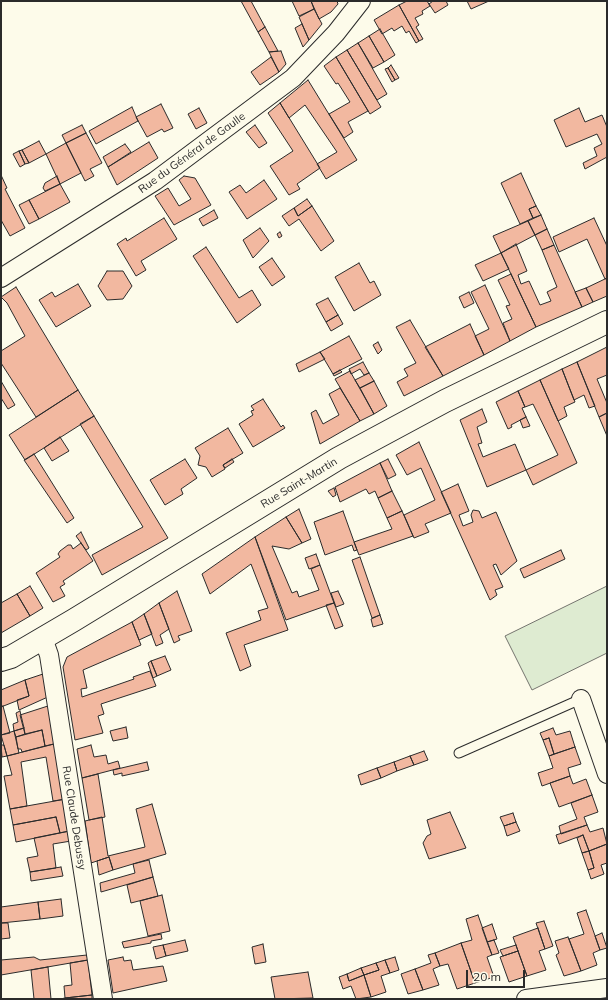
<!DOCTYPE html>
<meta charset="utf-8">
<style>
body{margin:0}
#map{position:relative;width:608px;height:1000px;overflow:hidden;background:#fdfbea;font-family:Mulish,sans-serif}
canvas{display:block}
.frame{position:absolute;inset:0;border:2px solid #2b2b2b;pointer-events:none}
.scale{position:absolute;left:466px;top:970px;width:59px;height:18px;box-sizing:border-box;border:2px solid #2b2b2b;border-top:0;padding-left:5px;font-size:12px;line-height:14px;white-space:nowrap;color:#2b2b2b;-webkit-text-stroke:3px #fdfbea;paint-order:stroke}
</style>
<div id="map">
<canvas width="608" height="1000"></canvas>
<div class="frame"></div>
<div class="scale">20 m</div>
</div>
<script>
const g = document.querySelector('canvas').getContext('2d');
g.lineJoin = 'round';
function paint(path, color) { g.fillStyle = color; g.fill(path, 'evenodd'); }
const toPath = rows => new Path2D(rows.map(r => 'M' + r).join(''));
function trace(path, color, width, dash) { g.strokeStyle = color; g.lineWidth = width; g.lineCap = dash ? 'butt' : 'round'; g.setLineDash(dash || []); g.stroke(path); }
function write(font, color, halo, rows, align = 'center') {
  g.font = font + ' Mulish,sans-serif'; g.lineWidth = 3; g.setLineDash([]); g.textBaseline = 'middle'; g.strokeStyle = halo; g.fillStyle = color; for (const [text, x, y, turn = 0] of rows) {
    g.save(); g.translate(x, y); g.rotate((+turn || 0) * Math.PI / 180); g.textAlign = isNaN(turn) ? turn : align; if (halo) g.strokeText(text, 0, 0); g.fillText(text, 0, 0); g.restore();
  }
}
const green = toPath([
 [607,586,607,653,532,690,505,636,607,586]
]);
paint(green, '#deebd1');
trace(green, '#74746e', 1);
const building = toPath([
 [241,1,251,1,265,27,258,32,241,1],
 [292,1,311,1,314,9,299,16,292,1],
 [311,1,337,1,338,4,331,12,319,19,311,1],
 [407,1,427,1,430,6,422,11,423,14,415,18,419,25,416,27,423,39,419,41,399,5,407,1],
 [433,1,446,1,448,5,435,13,429,4,433,1],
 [467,1,489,1,471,9,467,1],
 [399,5,419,41,416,43,409,31,406,33,402,26,394,31,392,28,382,34,374,20,399,5],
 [314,9,322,24,309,40,299,17,314,9],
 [302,24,309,40,303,47,295,28,302,24],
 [265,27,278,51,269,52,258,32,265,27],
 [380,29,395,55,384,62,369,36,380,29],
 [369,36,384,62,373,68,358,43,369,36],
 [358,43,387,94,377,100,347,50,358,43],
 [347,50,381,107,370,114,336,57,347,50],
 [281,51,286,64,279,72,269,52,281,51],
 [271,57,279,72,260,85,251,72,271,57],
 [336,57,368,111,348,122,353,132,344,138,329,114,350,102,338,83,336,84,324,66,336,57],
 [391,65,399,78,395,80,388,68,391,65],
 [388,68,395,80,392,82,385,69,388,68],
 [308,80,357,160,326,179,317,164,337,152,305,105,289,118,280,103,308,80],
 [280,103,320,168,297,184,300,189,289,195,270,166,293,151,268,113,280,103],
 [161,104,173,128,164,132,162,129,147,137,136,117,161,104],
 [132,107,138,121,96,144,89,131,132,107],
 [199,108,207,123,196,129,188,114,199,108],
 [579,108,585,122,602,115,607,127,607,157,585,169,583,163,597,156,594,148,602,144,597,134,566,147,554,120,579,108],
 [82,125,86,133,66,143,62,135,82,125],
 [255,125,267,143,259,148,246,132,255,125],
 [86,133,102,163,90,169,94,176,85,181,66,143,86,133],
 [39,141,46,154,29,163,22,150,39,141],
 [149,142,158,158,117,185,108,167,149,142],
 [66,143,81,173,60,184,46,154,66,143],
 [125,144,131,152,108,167,103,157,125,144],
 [22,150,29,163,25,164,19,151,22,150],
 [19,151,25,164,20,167,13,154,19,151],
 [521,173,536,206,529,209,533,218,520,224,501,183,521,173],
 [1,175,7,188,5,189,25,228,10,236,1,220,1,175],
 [57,176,60,184,45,191,43,188,45,183,57,176],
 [184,176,195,178,211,205,174,225,155,196,168,188,179,206,191,199,179,180,184,176],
 [264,180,277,199,247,219,229,192,240,185,246,193,264,180],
 [60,184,70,202,39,219,29,200,60,184],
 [307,199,312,206,298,216,294,208,307,199],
 [29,200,39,219,29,224,19,205,29,200],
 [312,206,334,241,321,251,299,219,289,226,282,216,294,208,298,216,312,206],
 [536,206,541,215,533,218,529,209,536,206],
 [214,210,218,218,203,226,199,219,214,210],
 [541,215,547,229,535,235,528,221,541,215],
 [164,218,177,239,141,261,146,270,136,276,117,244,126,238,127,241,164,218],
 [594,218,607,246,607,278,605,279,587,239,559,252,553,237,594,218],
 [528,221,535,235,501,253,493,236,528,221],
 [260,228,269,241,253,258,243,240,260,228],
 [547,229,554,245,542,250,535,235,547,229],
 [280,232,282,236,279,238,277,234,280,232],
 [516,244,527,271,518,275,521,284,529,281,540,305,551,301,547,292,557,287,542,250,554,245,582,307,536,327,501,253,516,244],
 [206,247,239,298,252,290,261,305,237,323,193,256,206,247],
 [501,253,509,269,483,281,475,265,501,253],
 [272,258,285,277,272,286,259,267,272,258],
 [359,263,370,283,374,281,381,295,354,311,335,277,359,263],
 [107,271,123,271,132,286,123,299,107,300,98,286,107,271],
 [511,274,536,327,510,341,503,323,512,319,506,306,510,305,498,280,511,274],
 [607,278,607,296,593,302,586,288,607,278],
 [78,284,91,306,56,327,39,300,52,292,55,297,78,284],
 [485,285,510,341,484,355,475,336,489,329,471,292,485,285],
 [16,287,78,390,36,417,1,363,1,351,25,336,7,303,1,297,16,287],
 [586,288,593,302,582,307,575,292,586,288],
 [469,292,474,303,464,308,459,297,469,292],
 [328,298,338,315,326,322,316,304,328,298],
 [338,315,343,324,331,331,326,322,338,315],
 [410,320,443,376,404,396,397,382,408,376,404,369,416,363,396,327,410,320],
 [470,324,484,355,443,376,425,347,470,324],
 [349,336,362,359,333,374,320,352,349,336],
 [378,342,382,350,378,354,373,345,378,342],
 [607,347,607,375,597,379,607,403,607,413,599,417,577,362,607,347],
 [320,352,325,359,299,372,296,364,320,352],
 [363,362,369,373,364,375,360,369,351,374,349,369,363,362],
 [577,362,595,406,589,408,584,395,574,400,562,369,577,362],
 [562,369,575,402,564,407,567,416,558,421,540,380,562,369],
 [340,370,342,372,334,376,333,374,340,370],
 [350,371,374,414,360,421,335,379,350,371],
 [369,373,374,381,360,388,355,380,369,373],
 [540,380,577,463,533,485,526,470,558,455,533,404,525,407,518,391,540,380],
 [1,381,15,405,8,409,1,398,1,381],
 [374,381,387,406,374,414,360,388,374,381],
 [340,388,360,421,320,444,311,413,316,410,323,424,339,415,329,394,340,388],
 [78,390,94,416,25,460,9,435,78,390],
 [518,391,525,407,522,408,526,417,511,425,512,427,508,429,496,402,518,391],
 [263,399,281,427,283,425,285,428,253,447,239,424,253,415,251,411,254,410,251,406,263,399],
 [482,409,487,422,477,427,482,443,478,444,483,457,515,444,526,470,487,487,460,420,482,409],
 [607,413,607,436,599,417,607,413],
 [94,416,168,538,102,575,92,555,143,527,80,424,94,416],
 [526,417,530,426,523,428,520,420,526,417],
 [228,428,243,453,223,465,225,469,212,477,206,467,198,465,200,456,195,448,228,428],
 [60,437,69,451,52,461,44,448,60,437],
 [419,442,451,513,425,524,429,532,414,538,404,515,435,500,421,468,407,475,396,455,419,442],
 [34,454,74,518,67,523,24,460,34,454],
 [185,459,197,478,181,489,183,494,165,505,150,480,185,459],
 [232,459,234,462,225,468,223,465,232,459],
 [388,459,396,475,388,479,380,463,388,459],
 [380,463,392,491,378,498,375,491,369,494,366,489,340,502,335,487,380,463],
 [458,484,469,511,459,515,463,526,473,522,471,515,473,510,479,511,482,518,496,512,517,561,501,575,496,564,493,565,503,587,495,590,497,595,490,600,441,492,458,484],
 [334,488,336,495,333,497,328,491,334,488],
 [392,491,402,511,387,518,378,498,392,491],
 [299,509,311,539,302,543,286,517,299,509],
 [343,511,357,550,354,551,352,545,325,555,314,522,343,511],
 [402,511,413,536,359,555,354,542,392,529,387,518,402,511],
 [286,517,302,543,289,549,272,546,292,593,297,591,299,597,319,590,311,569,320,565,334,603,286,620,255,537,286,517],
 [81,532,89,548,86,550,76,536,81,532],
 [255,537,288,630,244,645,251,666,240,671,226,633,261,620,258,611,268,608,251,564,210,594,202,574,255,537],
 [81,543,93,561,63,581,65,584,60,587,65,596,53,602,36,573,60,557,58,554,60,551,68,545,71,545,73,549,81,543],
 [561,550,565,559,524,578,520,569,561,550],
 [316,554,320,565,309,569,305,558,316,554],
 [360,557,380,615,372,618,352,560,360,557],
 [30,586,43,608,30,616,17,594,30,586],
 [177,591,192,631,178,636,180,640,174,643,159,603,177,591],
 [338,591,344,604,336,607,331,593,338,591],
 [17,594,30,616,1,633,1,603,17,594],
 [159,603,169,629,160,635,163,643,156,646,144,614,159,603],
 [334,603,343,626,335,629,326,605,334,603],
 [144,614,152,634,139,640,132,622,144,614],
 [380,615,383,624,373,627,371,619,380,615],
 [132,622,141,645,83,670,87,688,81,689,82,697,134,679,133,677,150,671,156,686,101,704,104,714,98,716,103,733,75,740,63,667,67,657,132,622],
 [165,656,171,670,157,676,151,661,165,656],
 [151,661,157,676,153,678,148,663,151,661],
 [46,673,50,696,19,710,17,700,29,696,25,680,46,673],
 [25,680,29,696,1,707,1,690,25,680],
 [51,705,58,743,45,746,42,730,25,734,20,715,51,705],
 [3,706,10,733,1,735,1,707,3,706],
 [20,711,24,728,14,731,13,724,18,722,16,713,20,711],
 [126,727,128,738,113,741,110,731,126,727],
 [24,728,25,734,16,737,14,731,24,728],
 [553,728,556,735,570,731,575,747,554,754,549,738,543,740,540,733,553,728],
 [42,730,45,746,22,752,21,749,18,749,16,737,42,730],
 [14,731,19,753,7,756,1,735,14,731],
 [549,738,554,754,549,756,543,740,549,738],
 [58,743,66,799,53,801,46,757,21,762,27,806,10,809,4,776,12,775,7,756,58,743],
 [1,745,4,745,7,756,2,757,1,745],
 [91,745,94,757,106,755,108,764,118,761,120,768,82,778,77,749,91,745],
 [575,747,581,764,568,768,570,776,542,786,538,773,553,768,549,756,575,747],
 [424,751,428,760,414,765,410,756,424,751],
 [410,756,414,765,397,771,394,762,410,756],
 [147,762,149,770,122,776,122,773,114,775,113,770,147,762],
 [394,762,397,771,381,778,377,768,394,762],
 [377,768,381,778,361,785,358,775,377,768],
 [98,774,105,817,89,820,82,778,98,774],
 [570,776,573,784,586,779,592,795,559,807,550,783,570,776],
 [592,795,598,812,584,817,587,825,561,834,559,826,577,819,571,803,592,795],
 [66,799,70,831,60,833,56,817,13,825,10,809,66,799],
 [152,804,166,854,113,870,109,857,91,863,85,821,102,817,108,856,145,847,136,809,152,804],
 [450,812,466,848,429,859,423,843,427,836,431,834,427,820,450,812],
 [513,813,516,822,504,826,500,817,513,813],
 [56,817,60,833,16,842,13,825,56,817],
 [516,822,520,831,507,836,504,826,516,822],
 [587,825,590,832,603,828,607,844,589,851,583,835,559,844,556,835,587,825],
 [69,831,71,841,53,844,56,868,30,872,27,858,38,856,34,838,69,831],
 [583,835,589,851,582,853,577,838,583,835],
 [607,844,607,863,601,865,604,874,591,879,588,870,594,868,589,851,607,844],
 [589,851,594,868,588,870,582,853,589,851],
 [109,857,113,870,99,875,97,861,109,857],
 [149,860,153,877,101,892,100,883,135,873,133,864,149,860],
 [61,867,63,876,31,881,30,872,61,867],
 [153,877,158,896,131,903,127,885,153,877],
 [162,895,170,931,148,936,140,901,162,895],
 [61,899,63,916,40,919,38,902,61,899],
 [38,902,40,919,1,923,1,907,38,902],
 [586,910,600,950,593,953,597,965,581,971,569,939,584,934,577,913,586,910],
 [478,915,492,955,487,957,494,977,475,983,461,943,472,940,466,919,478,915],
 [544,921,553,946,545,949,536,923,544,921],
 [1,923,8,923,10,938,1,939,1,923],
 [492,924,497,939,487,942,482,928,492,924],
 [538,928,545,949,539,951,546,970,527,976,513,937,538,928],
 [602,933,607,948,600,950,595,936,602,933],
 [161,934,162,939,151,941,151,943,124,948,122,942,161,934],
 [568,937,581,971,564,976,556,955,559,953,555,941,568,937],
 [185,940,188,951,166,956,163,945,185,940],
 [494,940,499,953,492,955,487,942,494,940],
 [461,943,475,983,457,989,448,964,440,966,435,953,461,943],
 [263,944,266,962,255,964,252,947,263,944],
 [163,945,166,956,156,959,153,947,163,945],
 [516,945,518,951,503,956,500,950,516,945],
 [518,951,527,976,509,982,500,957,518,951],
 [435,953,440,966,433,969,439,985,423,990,415,969,431,963,428,955,435,953],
 [87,955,88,960,1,975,1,960,34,957,40,960,87,955],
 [123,957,124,961,131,960,133,970,163,966,167,981,113,993,108,960,123,957],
 [395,957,399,970,390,973,385,960,395,957],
 [88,960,92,995,65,998,64,986,72,985,70,963,88,960],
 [385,960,390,973,381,976,386,992,371,997,364,975,379,970,376,963,385,960],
 [376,963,379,970,364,975,361,968,376,963],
 [48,967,51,999,34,999,31,970,48,967],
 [361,968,364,975,349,981,347,974,361,968],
 [415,969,423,990,408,994,401,974,415,969],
 [308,972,313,998,275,999,271,977,308,972],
 [347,974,349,981,364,975,371,997,356,999,351,986,343,989,339,977,347,974],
 [92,995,92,999,60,999,65,998,92,995]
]);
paint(building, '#f2b8a0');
trace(building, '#2b2b2b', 1);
const lane = toPath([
 [459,753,581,699]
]);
const street = toPath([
 [1,278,155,181,293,78,336,33,361,1],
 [43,638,49,655,103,999],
 [581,699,607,774],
 [526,999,607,988]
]);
const secondary = toPath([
 [1,660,11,657,74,620,339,458,445,401,607,322]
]);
trace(lane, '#2b2b2b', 11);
trace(street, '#2b2b2b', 20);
trace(secondary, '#2b2b2b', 24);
trace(lane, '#fdfbea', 9);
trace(street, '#fdfbea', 18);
trace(secondary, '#fdfbea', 22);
write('11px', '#2b2b2b', '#fdfbea', [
 ["Rue du Général de Gaulle",192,153,-36],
 ["Rue Saint-Martin",299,483,-31],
 ["Rue Claude Debussy",74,818,81]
]);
</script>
